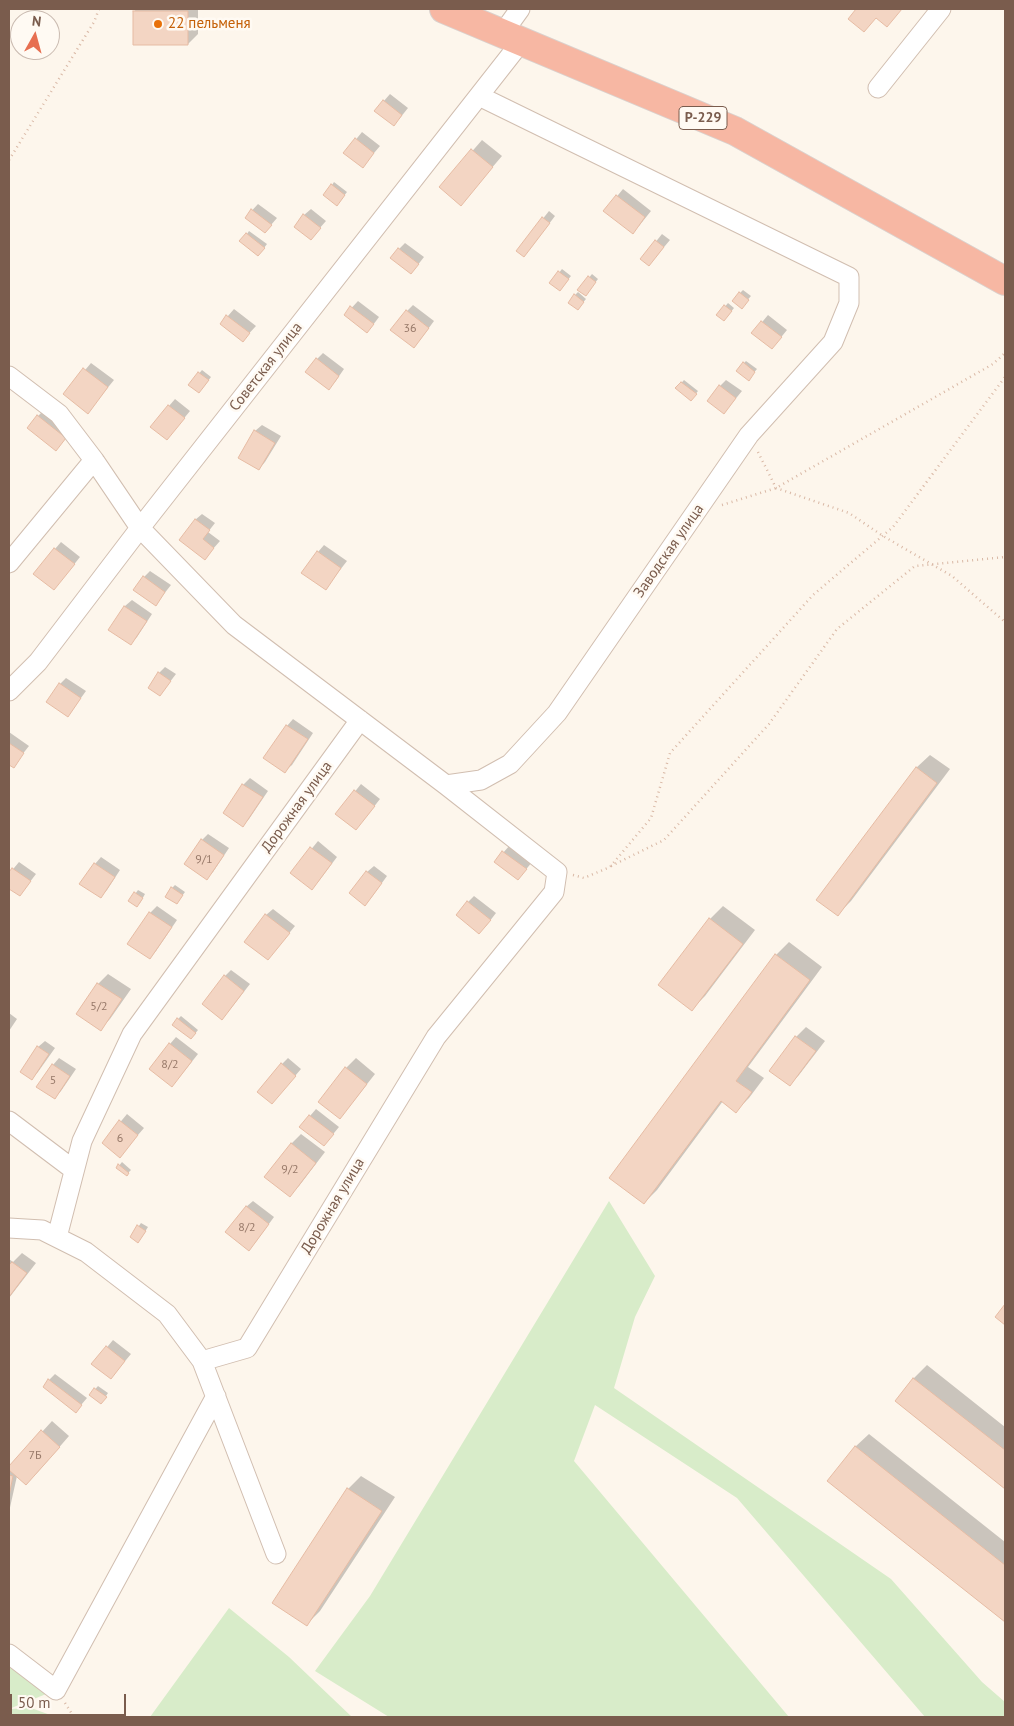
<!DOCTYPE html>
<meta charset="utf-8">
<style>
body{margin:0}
#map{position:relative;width:1014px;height:1726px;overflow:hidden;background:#fdf6ec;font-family:"PT Sans",sans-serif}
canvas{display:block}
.frame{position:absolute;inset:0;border:10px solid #7a5c4d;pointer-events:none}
.north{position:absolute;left:10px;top:10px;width:50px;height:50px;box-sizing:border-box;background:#fffaf3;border:1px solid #cabbb1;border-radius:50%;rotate:7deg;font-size:14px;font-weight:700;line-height:20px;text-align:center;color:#7a5c4d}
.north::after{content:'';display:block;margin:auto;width:18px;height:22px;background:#e76f51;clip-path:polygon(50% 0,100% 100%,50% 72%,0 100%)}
.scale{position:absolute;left:10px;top:1694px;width:116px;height:22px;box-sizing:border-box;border:2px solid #7a5c4d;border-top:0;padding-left:6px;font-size:15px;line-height:18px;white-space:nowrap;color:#7a5c4d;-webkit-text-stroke:4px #fffaf3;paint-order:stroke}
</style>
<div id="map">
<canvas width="1014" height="1726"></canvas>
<div class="frame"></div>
<div class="north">N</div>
<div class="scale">50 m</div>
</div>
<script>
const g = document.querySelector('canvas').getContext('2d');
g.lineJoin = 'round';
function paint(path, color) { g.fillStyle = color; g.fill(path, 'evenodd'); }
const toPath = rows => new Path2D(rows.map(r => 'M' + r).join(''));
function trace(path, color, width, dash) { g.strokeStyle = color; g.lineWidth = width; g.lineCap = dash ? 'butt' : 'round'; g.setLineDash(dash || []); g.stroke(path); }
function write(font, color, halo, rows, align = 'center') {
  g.font = font + ' "PT Sans",sans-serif'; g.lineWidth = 5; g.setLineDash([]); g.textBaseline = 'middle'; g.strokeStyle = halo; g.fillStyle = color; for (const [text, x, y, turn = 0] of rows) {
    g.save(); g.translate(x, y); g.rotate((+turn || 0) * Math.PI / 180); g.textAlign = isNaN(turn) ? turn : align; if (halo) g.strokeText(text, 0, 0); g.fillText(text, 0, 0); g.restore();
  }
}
paint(toPath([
 [609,1201,655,1276,635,1317,614,1388,891,1579,982,1682,1005,1702,1005,1717,925,1717,737,1498,595,1405,574,1461,789,1717,389,1717,315,1671,370,1596],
 [229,1608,289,1657,352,1717,150,1717],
 [9,1657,56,1690,9,1709,31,1708,56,1717,9,1717]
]), '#d8ecc9');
paint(toPath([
 [137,9,198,9,198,34,188,44,134,11],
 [390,94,408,108,400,118,376,110],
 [362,132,380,146,363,166,345,153],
 [482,140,502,156,461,204,441,187],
 [334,182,347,192,340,201,332,185],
 [623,189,651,211,639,226,605,211],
 [258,204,277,218,271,225,246,217],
 [311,209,326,221,311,238,304,215],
 [549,211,555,216,530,249,518,250],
 [249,231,267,244,261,252,247,234],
 [662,234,670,240,649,265,642,259],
 [405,243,424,257,417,266,399,249],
 [562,269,571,276,562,287,551,283],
 [592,274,598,279,588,292,579,290],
 [743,290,751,296,744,304,740,293],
 [578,292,586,299,580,306,575,295],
 [358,301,379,317,373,325,345,315],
 [728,303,734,308,727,317,718,315],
 [413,305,434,321,420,340,407,311],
 [234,309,256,326,243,340,221,324],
 [768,315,787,330,778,341,753,333],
 [323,353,344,369,335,382,317,359],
 [746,361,757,369,751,376,744,363],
 [91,363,114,380,88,412,65,394],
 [202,370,211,377,202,389,190,384],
 [684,380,698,391,694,396,677,388],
 [726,380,742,391,724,413,720,386],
 [175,399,190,411,167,439,169,406],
 [44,410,71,431,56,449,38,416],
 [262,425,281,436,265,462,259,469,255,431],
 [202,514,215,523,208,532,220,541,205,558,195,520],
 [61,542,80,557,60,582,55,549],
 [324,545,347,561,326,588,318,552],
 [150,571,171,585,156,604,144,577],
 [132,600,152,614,137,637,130,644,110,630,125,606],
 [165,667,176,674,160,695,159,673],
 [66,678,86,691,68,716,60,684],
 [293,719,313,733,292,765,285,771,265,758,287,726],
 [9,732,29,746,13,766,9,763],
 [930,755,950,769,851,901,838,914,916,768],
 [250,778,268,791,249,819,243,825,224,813,243,785],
 [361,784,380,799,362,822,337,814],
 [208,834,229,848,213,872,207,878,202,840],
 [318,841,337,857,318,882,292,873],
 [510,845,532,862,524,872,495,862],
 [101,857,120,870,107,890,101,896,95,864],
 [19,862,36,874,20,895,9,887,9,874],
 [374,866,387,876,371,898,367,872],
 [175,885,185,892,177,903,172,888],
 [138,890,145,894,140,903,130,901],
 [474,896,496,913,486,926,468,902],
 [157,906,177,920,156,951,150,958,129,944,150,913],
 [723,906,755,930,705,996,692,1009,710,919],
 [273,909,295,926,268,959,266,915],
 [789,942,822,967,748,1067,764,1078,749,1098,736,1111,723,1101,657,1190,644,1203,776,955],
 [231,970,250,984,228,1012,225,976],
 [108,974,131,989,110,1019,100,1029,78,1014,98,984],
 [9,1013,17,1019,9,1031],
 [181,1016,198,1030,194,1035,178,1019],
 [806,1027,825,1041,799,1075,789,1085,771,1071,796,1037],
 [176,1037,198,1054,178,1079,170,1044],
 [45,1041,55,1048,38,1072,32,1078,38,1047],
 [59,1058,76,1069,61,1091,54,1098,38,1086,53,1065],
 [288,1058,301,1069,278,1096,282,1064],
 [356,1058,375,1074,349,1107,340,1117,346,1068],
 [316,1109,339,1127,324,1145,310,1116],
 [127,1114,144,1128,120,1156,103,1143],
 [301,1134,325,1152,299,1186,289,1195,291,1144],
 [122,1162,131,1170,127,1174,118,1167],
 [253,1201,274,1217,255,1243,246,1207],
 [141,1223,148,1227,141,1238,131,1237],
 [22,1253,36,1263,9,1298,9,1259,13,1262],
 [113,1340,131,1354,111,1378,93,1364],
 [927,1365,1005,1427,1005,1487,896,1401,914,1378],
 [55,1374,87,1398,76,1411,49,1380],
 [98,1386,108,1393,104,1399,91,1394],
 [52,1421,69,1436,36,1474,17,1476,9,1512,9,1468],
 [869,1434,1005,1542,1005,1620,829,1481,855,1447],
 [361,1476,395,1497,320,1611,307,1624,348,1489]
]), '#0003');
const building = toPath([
 [856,9,902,9,887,27,876,18,864,32,848,19,856,9],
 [133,11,188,11,188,45,133,45,133,11],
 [383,100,402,115,394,126,374,111,383,100],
 [355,138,374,153,363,168,343,153,355,138],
 [471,149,493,167,461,206,439,187,471,149],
 [331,184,345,195,337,206,323,195,331,184],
 [616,195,645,217,633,234,603,211,616,195],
 [251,209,272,225,265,233,245,218,251,209],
 [303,214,321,228,311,240,294,227,303,214],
 [542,217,550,223,524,257,516,251,542,217],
 [246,233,265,248,258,256,239,241,246,233],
 [655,240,664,247,649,266,640,259,655,240],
 [398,248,419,264,411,274,390,258,398,248],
 [558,271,569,279,560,291,549,283,558,271],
 [588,276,596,282,586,296,577,290,588,276],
 [739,292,749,300,742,309,732,301,739,292],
 [574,294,584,302,578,310,568,303,574,294],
 [724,305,732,311,724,321,716,315,724,305],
 [350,306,374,324,367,333,344,315,350,306],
 [406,310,429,328,414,348,390,330,406,310],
 [226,315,250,333,243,342,220,324,226,315],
 [761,321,782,337,772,349,751,333,761,321],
 [316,358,339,376,329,390,305,372,316,358],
 [743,362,755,372,749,381,736,371,743,362],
 [83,368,108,387,88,414,63,394,83,368],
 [198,372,209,380,199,393,188,385,198,372],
 [681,382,697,394,691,401,675,388,681,382],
 [719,385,736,398,724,414,707,401,719,385],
 [168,405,185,418,167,440,150,427,168,405],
 [37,415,66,438,56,451,27,428,37,415],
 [254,430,275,443,259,470,238,458,254,430],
 [195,519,210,530,203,539,214,548,205,560,179,540,195,519],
 [54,548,75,564,54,590,33,574,54,548],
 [317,551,341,568,326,590,301,573,317,551],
 [143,576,165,592,156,606,133,590,143,576],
 [124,606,147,621,131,645,108,630,124,606],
 [158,672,171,681,160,696,148,688,158,672],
 [59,683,81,698,68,717,46,702,59,683],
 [286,725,308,739,285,773,263,758,286,725],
 [9,743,24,753,14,768,9,765,9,743],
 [916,767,937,783,838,916,816,900,916,767],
 [242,784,263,797,243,827,223,813,242,784],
 [354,790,375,806,356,830,335,814,354,790],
 [201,839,224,855,207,880,184,864,201,839],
 [310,847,332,863,312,890,290,873,310,847],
 [502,851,527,869,518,880,494,862,502,851],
 [94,863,115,877,101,898,79,884,94,863],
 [12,868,31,881,20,896,9,889,9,872,12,868],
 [366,871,382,883,365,906,349,893,366,871],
 [171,887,183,895,177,904,165,897,171,887],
 [134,892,143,898,137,907,128,901,134,892],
 [467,901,491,920,479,934,456,915,467,901],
 [149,912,172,927,150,959,127,944,149,912],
 [265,914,290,933,268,960,244,942,265,914],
 [709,918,743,944,692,1011,658,985,709,918],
 [775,954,810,980,736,1081,752,1092,736,1113,721,1101,644,1204,609,1178,775,954],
 [224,975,244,991,222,1020,202,1004,224,975],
 [97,983,122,999,101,1031,76,1014,97,983],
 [177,1018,196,1033,191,1039,172,1025,177,1018],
 [795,1036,816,1051,790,1086,769,1071,795,1036],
 [169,1043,192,1061,172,1087,149,1069,169,1043],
 [37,1046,49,1054,32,1080,20,1072,37,1046],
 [281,1063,296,1076,272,1104,257,1092,281,1063],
 [52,1064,70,1076,55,1099,36,1087,52,1064],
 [345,1067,367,1084,340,1119,318,1102,345,1067],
 [309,1115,334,1134,324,1146,299,1127,309,1115],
 [119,1120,138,1135,120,1158,102,1143,119,1120],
 [291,1143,316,1163,290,1197,264,1177,291,1143],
 [118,1164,129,1173,127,1176,116,1168,118,1164],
 [246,1206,269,1224,249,1251,225,1232,246,1206],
 [137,1225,146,1231,138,1243,130,1237,137,1225],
 [12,1262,27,1273,9,1297,9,1265,12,1262],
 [1005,1304,1005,1325,995,1317,1005,1304],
 [106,1346,125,1361,111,1379,91,1364,106,1346],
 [913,1378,1005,1450,1005,1489,895,1401,913,1378],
 [48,1379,82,1405,76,1413,43,1387,48,1379],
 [94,1388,107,1397,101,1404,89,1395,94,1388],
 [41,1430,60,1447,26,1485,9,1470,9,1466,41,1430],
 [855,1446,1005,1565,1005,1622,827,1481,855,1446],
 [9,1475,13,1476,9,1496,9,1475],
 [347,1488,382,1511,307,1626,272,1603,347,1488]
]);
paint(building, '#f3d5c3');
trace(building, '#e6bba3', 1);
const minor = toPath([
 [502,34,520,9],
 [878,88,941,9],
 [9,376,59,414,94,460,140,528,234,625,446,785,557,872,554,892,436,1037,247,1348,202,1361],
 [9,563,94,460],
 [9,691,38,662,140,528,521,42],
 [446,785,481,780,510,764,557,713,749,435,833,342,849,303,849,277,479,96],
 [9,1121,74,1170],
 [9,1228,42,1230,86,1252,167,1314,202,1361,276,1554],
 [57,1237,82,1141,132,1034,360,720],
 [9,1654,56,1690,216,1396]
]);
const highway = toPath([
 [444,9,735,131,1005,281]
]);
trace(minor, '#d1beb0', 21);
trace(highway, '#dad1cd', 30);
trace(toPath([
 [9,160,94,22,99,9],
 [758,452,776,488,849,513,883,536,952,576,1005,622],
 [722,505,776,488,993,364,1005,353],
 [611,866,664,840,769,724,837,629,915,566,1005,557],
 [573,875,584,878,610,867,651,818,670,753,813,595,893,527,1005,377],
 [65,1703,74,1717]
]), '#d9b8a5', 2.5, [1, 4]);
trace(minor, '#fff', 19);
trace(highway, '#f7b7a3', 28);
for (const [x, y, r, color] of [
 [158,24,5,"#e8710a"]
]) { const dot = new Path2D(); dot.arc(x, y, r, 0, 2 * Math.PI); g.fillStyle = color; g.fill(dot); trace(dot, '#fffaf3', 2); }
write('12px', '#987a6a', null, [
 ["36",410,329],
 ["9/1",204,860],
 ["5/2",99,1007],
 ["8/2",170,1065],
 ["5",53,1081],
 ["6",120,1139],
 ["9/2",290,1170],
 ["8/2",247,1228],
 ["7Б",35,1456]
]);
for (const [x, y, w] of [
 [703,118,48]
]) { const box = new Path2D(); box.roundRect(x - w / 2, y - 11.5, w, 23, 4); g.fillStyle = '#fffaf3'; g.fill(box); trace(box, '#7a5c4d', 1); }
write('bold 14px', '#7a5c4d', null, [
 ["Р-229",703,118]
]);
write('15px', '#c56008', '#fffaf3', [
 ["22 пельменя",168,24]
], 'left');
write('15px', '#7a5c4d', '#fffaf3', [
 ["Советская улица",266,367,-52],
 ["Заводская улица",669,551,-55],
 ["Дорожная улица",297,807,-54],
 ["Дорожная улица",333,1206,-59]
]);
</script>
